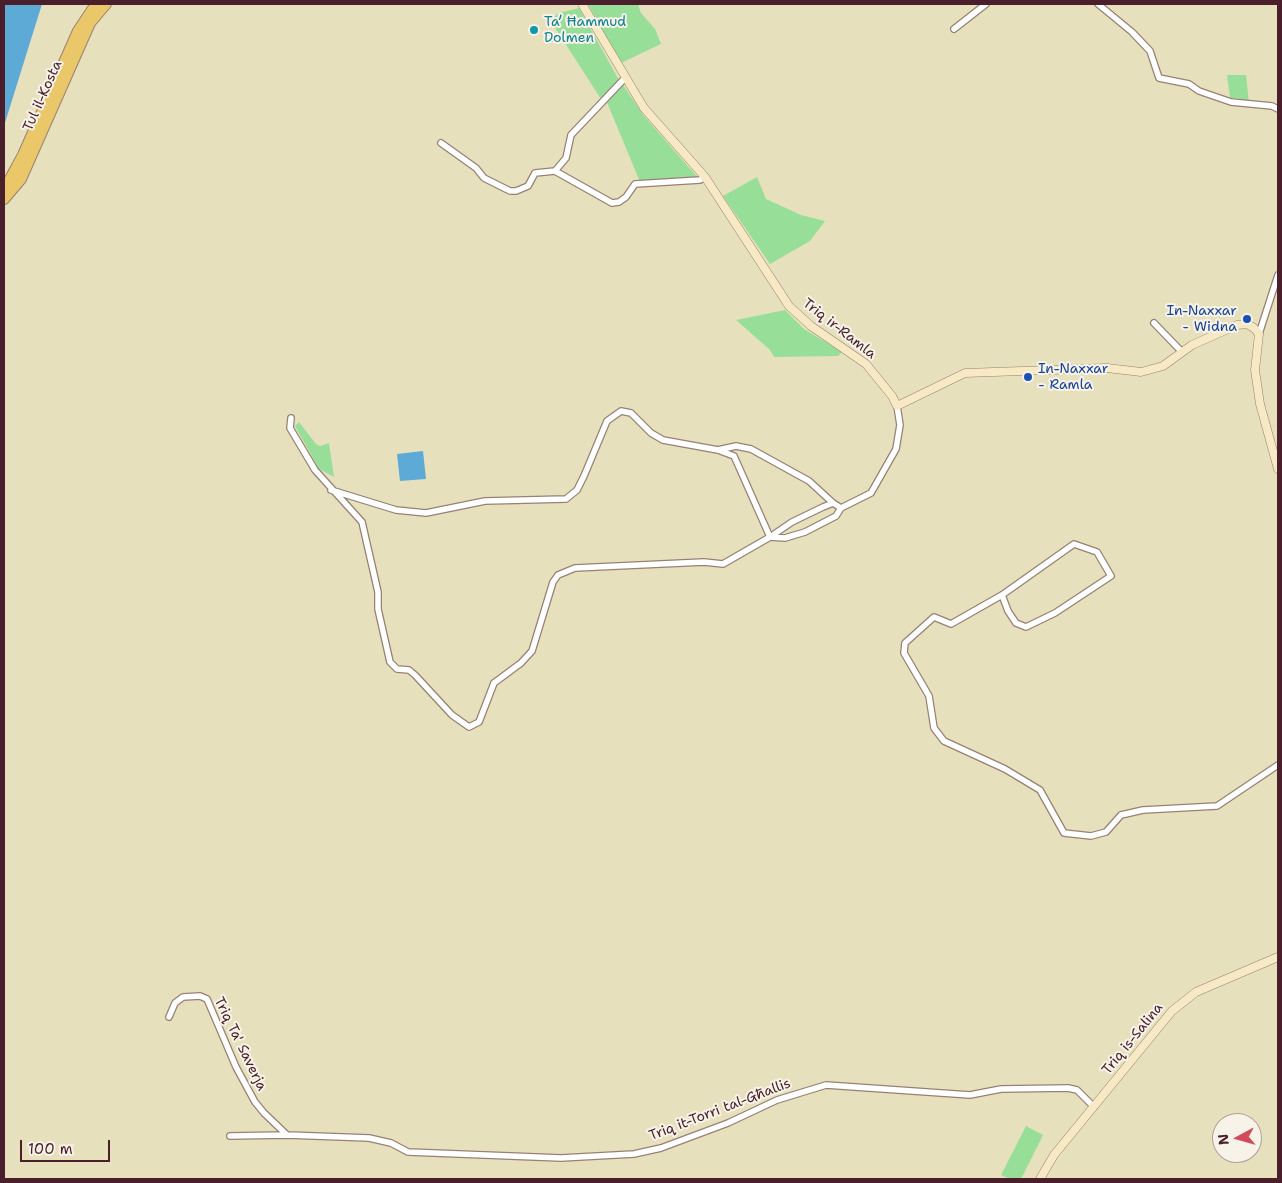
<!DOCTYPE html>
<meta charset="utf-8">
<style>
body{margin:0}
#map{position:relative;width:1282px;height:1183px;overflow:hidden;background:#e7e0bd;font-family:"Shantell Sans",sans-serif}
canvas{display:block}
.frame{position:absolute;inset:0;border:5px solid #4a1f2b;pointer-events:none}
.north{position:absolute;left:1212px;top:1113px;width:50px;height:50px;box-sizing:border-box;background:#f7f3e8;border:1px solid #b29e9c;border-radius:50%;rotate:264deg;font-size:14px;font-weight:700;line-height:20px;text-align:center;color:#4a1f2b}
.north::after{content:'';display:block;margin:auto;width:18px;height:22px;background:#d1495b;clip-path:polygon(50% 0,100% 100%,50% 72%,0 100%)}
.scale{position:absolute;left:20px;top:1140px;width:90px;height:22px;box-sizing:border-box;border:2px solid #4a1f2b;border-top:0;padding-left:6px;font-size:15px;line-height:18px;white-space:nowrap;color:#4a1f2b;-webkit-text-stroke:4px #f7f3e8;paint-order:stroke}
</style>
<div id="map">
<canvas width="1282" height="1183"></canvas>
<div class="frame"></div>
<div class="north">N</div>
<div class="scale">100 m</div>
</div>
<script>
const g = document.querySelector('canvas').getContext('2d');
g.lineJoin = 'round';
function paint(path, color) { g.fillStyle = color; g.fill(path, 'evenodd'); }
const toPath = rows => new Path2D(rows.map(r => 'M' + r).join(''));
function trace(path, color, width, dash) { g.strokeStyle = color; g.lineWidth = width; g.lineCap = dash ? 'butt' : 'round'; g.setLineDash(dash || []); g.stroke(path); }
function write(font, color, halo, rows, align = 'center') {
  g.font = font + ' "Shantell Sans",sans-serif'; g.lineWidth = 4; g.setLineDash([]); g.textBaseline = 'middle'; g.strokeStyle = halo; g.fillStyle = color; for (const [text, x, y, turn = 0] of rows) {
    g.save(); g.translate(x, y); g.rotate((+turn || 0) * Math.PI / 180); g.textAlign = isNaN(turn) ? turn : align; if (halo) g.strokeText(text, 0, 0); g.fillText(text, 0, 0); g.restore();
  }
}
paint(toPath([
 [588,4,638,4,641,13,655,29,661,44,621,63],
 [579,8,619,80,601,99,550,20,559,13],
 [1227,75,1246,75,1249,103,1240,101,1239,98,1230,98],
 [619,85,623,85,644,116,699,179,640,182,606,100],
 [757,177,766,199,801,215,825,221,810,241,770,264,723,196],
 [785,310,804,329,842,352,838,356,774,357,770,350,736,320],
 [299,422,316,444,320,446,329,443,334,477,319,469,295,426],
 [1026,1126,1043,1135,1021,1179,1010,1179,1001,1175]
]), '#97df99');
paint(toPath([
 [4,4,42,4,4,126],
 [423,451,426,479,400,481,397,454]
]), '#5eaad6');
const street = toPath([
 [1098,4,1132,32,1150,51,1159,78,1189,84,1199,91,1231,102,1272,106,1278,109],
 [954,29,986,4],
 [441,143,476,168,484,178,510,191,516,191,528,186,535,173,555,171,566,158,571,135,625,78],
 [555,171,612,203,619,202,626,197,635,184,700,180,705,177],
 [1154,323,1182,352],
 [1259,334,1278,275],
 [291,418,290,428,315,470,362,522,378,592,378,609,390,662,397,669,409,670,415,675,452,715,469,727,479,722,494,683,521,663,532,651,553,582,558,575,575,568,704,562,723,564,770,537,785,538,805,532,836,516,841,508,871,493,896,449,900,425,897,406],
 [718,450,734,456,770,537,792,522,823,507,833,503,841,508],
 [331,490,396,510,426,513,485,501,566,499,577,490,584,476,607,421,621,411,631,413,651,433,663,440,718,450,736,446,751,449,809,481,833,503],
 [1002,595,1008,611,1016,623,1026,627,1055,613,1111,576,1097,552,1074,544,1002,595,951,624,934,617,905,643,904,653,929,696,934,728,944,741,1005,769,1040,790,1064,833,1091,836,1106,832,1121,815,1143,810,1217,806,1278,765],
 [169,1017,175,1003,183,997,200,996,207,999,236,1067,255,1102,264,1113,287,1135],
 [230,1136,287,1135,369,1138,391,1143,408,1152,561,1158,634,1154,661,1148,728,1123,777,1100,826,1085,970,1095,1001,1089,1068,1088,1077,1090,1094,1107]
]);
const secondary = toPath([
 [582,4,644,108,705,177,789,306,811,326,866,364,892,396,897,406,965,373,1107,368,1141,372,1163,366,1192,345,1237,325,1247,324,1254,328,1259,334,1255,370,1260,404,1278,469],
 [1040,1179,1054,1155,1172,1011,1196,992,1278,957]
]);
const highway = toPath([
 [4,190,23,155,78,31,96,4],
 [4,199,21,179,90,23,106,4]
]);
trace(street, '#988074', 8);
trace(secondary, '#988074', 9);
trace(highway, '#988074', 12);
trace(street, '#fff', 5.5);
trace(secondary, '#f7e9c3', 8);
trace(highway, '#eac769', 10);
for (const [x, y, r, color] of [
 [534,30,5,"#0f9aa8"],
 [1247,319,5,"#1a4fb4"],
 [1028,377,5,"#1a4fb4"]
]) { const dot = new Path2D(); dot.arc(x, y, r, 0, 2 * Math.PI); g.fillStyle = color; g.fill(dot); trace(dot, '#f7f3e8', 2); }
write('14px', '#0d838f', '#f7f3e8', [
 ["Ta’ Ħammud",544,22],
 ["Dolmen",544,38]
], 'left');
write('14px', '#4a1f2b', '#f7f3e8', [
 ["Tul il-Kosta",43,96,-66],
 ["Triq ir-Ramla",839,329,38],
 ["Triq is-Salina",1133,1039,-51],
 ["Triq Ta' Saverja",240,1044,64],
 ["Triq it-Torri tal-Għallis",720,1110,-21]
]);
write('14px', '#164399', '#f7f3e8', [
 ["In-Naxxar",1237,311],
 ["- Widna",1237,327],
 ["In-Naxxar",1038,369,"left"],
 ["- Ramla",1038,385,"left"]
], 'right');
</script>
